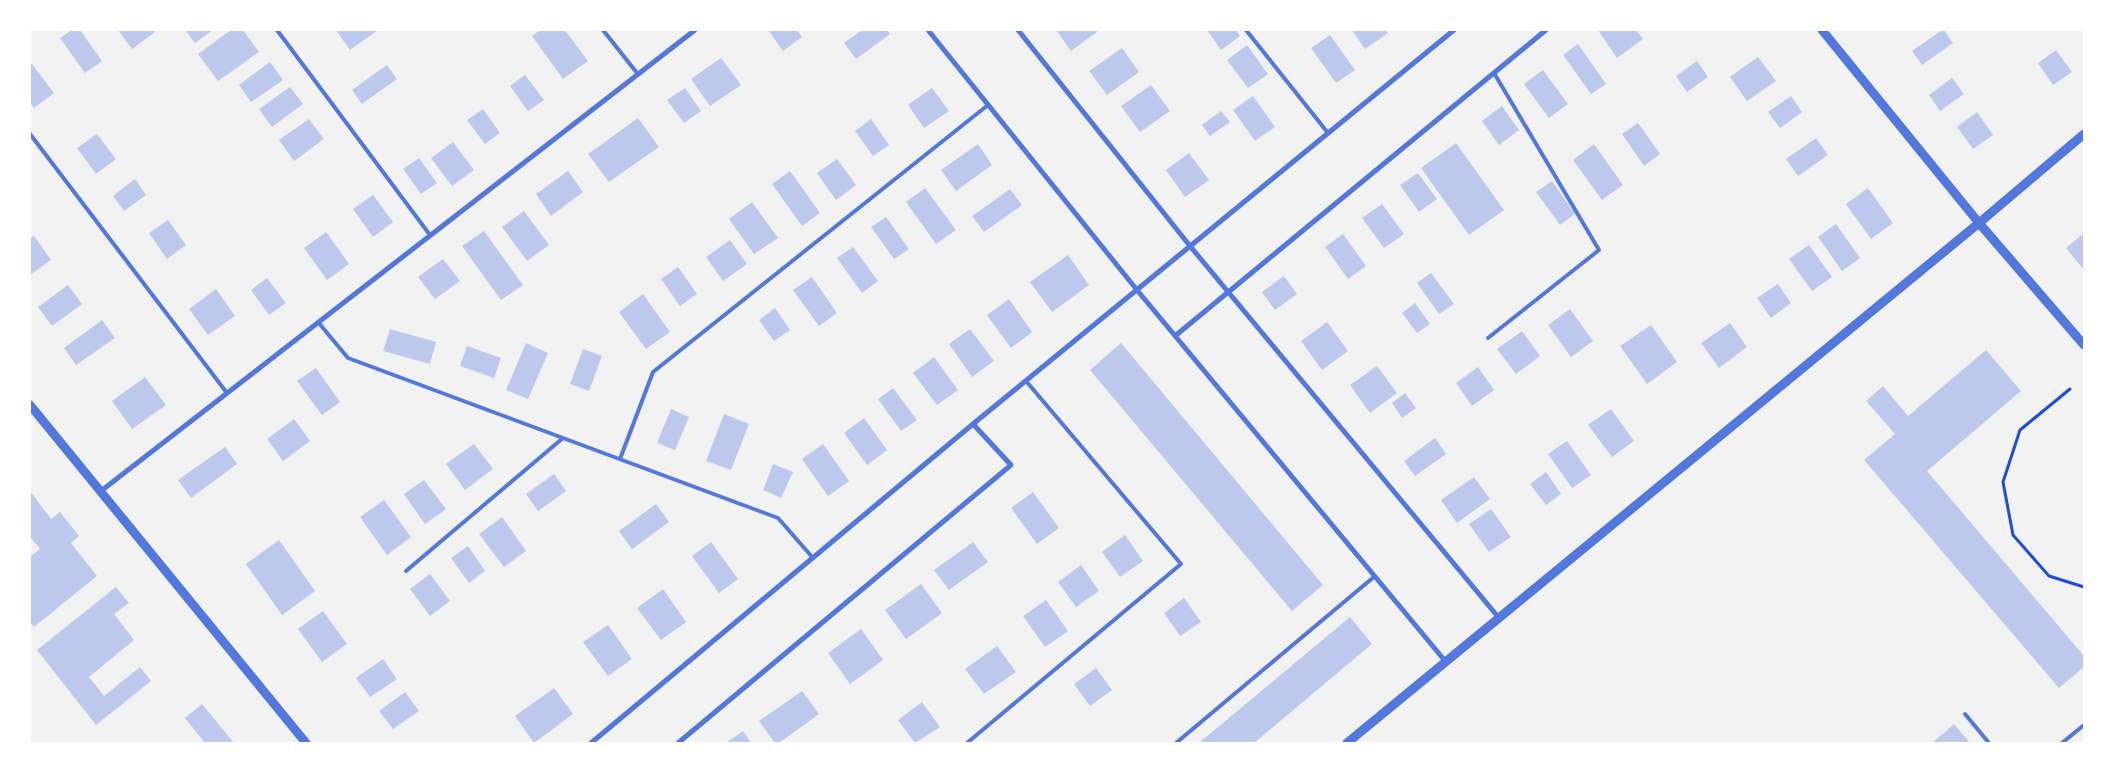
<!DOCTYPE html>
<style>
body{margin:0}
#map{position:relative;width:2114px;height:773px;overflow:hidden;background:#f2f2f2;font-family:Arial,sans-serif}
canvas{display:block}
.frame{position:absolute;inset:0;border:31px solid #fff;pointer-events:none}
</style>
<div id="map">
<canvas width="2114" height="773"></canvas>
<div class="frame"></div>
</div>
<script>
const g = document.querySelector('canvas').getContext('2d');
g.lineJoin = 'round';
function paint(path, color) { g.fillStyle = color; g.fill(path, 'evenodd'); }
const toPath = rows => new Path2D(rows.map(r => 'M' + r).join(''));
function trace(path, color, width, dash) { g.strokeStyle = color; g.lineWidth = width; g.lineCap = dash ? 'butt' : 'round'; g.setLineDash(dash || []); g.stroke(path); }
paint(toPath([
 [72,30,80,30,102,61,85,73,60,38],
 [118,30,154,30,155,32,132,49],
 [185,30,213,30,195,43],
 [231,30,243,30,259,52,218,81,198,54],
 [336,30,378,30,350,50],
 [540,30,565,30,588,61,563,79,532,36],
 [768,30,797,30,802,37,783,51],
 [862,30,887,30,890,34,856,59,844,43],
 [1056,30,1096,30,1097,32,1071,51],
 [1207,30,1236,30,1240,36,1221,50],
 [1352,30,1386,30,1388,33,1365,49],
 [1598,30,1636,30,1643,39,1617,58],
 [1942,30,1944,30,1953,43,1922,65,1912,51],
 [1330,35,1355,70,1336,83,1311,48],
 [1578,44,1606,84,1591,94,1563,55],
 [1247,45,1268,74,1248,88,1227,60],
 [1122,48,1139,72,1107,95,1089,71],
 [2056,50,2072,72,2053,85,2038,63],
 [1758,57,1776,81,1747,101,1730,77],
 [721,58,741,85,710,106,691,79],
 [1697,61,1708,77,1687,92,1676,76],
 [270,62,283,80,251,102,239,85],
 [32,64,54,93,34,108,30,103,30,66],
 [387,65,397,79,362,104,352,90],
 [1543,70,1568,104,1549,118,1524,84],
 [525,75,544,100,528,111,510,86],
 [1952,78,1964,94,1940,111,1929,95],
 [1151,85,1170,111,1140,132,1121,106],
 [290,87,303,104,272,127,259,109],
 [685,88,701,111,684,123,667,100],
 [932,88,949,111,924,128,908,105],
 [1253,96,1275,127,1255,141,1233,110],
 [1791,96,1802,112,1780,128,1768,112],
 [1502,106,1519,130,1499,145,1482,121],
 [483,109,500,133,485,144,467,120],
 [1221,111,1230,122,1210,136,1202,125],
 [1977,112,1993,135,1973,149,1957,127],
 [638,118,659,147,609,182,588,154],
 [309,119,324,139,294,161,279,140],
 [871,119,889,145,873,156,855,131],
 [1638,123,1660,154,1644,166,1622,134],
 [97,134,116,159,96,174,77,148],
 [1816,138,1828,155,1798,176,1786,159],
 [453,142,474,170,452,186,431,158],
 [1456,143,1504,210,1469,235,1421,168],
 [978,144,992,165,956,191,941,170],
 [1594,144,1623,185,1602,200,1573,160],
 [1189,153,1209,180,1185,197,1166,170],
 [419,158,437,183,421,194,403,169],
 [837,159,856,185,836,200,817,173],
 [568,171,583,192,551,216,536,194],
 [790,171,820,213,802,226,772,184],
 [1418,173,1437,199,1419,212,1400,185],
 [135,179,146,195,124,211,113,196],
 [1552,181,1575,214,1560,225,1536,192],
 [925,188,956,230,936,244,906,202],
 [1868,188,1893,223,1871,239,1846,204],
 [1010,189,1022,205,984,232,972,216],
 [373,195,393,222,373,237,353,209],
 [752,202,778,238,754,254,729,219],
 [1382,204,1404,234,1384,248,1362,218],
 [524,211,549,245,527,261,502,227],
 [886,217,909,249,894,259,871,227],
 [168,220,186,245,167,259,149,233],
 [1836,224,1860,258,1842,271,1818,237],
 [484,231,523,285,501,300,462,246],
 [326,232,349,264,327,280,304,248],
 [2084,233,2084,270,2066,248],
 [1343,234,1366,266,1348,279,1325,247],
 [34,236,51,260,30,275,30,239],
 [730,240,747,264,723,281,706,257],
 [1809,245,1832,277,1812,291,1789,259],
 [853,247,878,281,862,293,837,258],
 [1068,255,1089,285,1052,312,1030,282],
 [443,259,460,281,435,299,418,277],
 [678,267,697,294,680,306,661,279],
 [1431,273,1454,304,1439,314,1417,283],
 [1284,276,1297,294,1275,310,1262,292],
 [812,277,837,313,819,326,793,290],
 [267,278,286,303,269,315,251,290],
 [1778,284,1791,303,1771,318,1757,298],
 [68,285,82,304,52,326,38,307],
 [216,289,235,316,208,335,189,309],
 [643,294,670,332,646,349,619,312],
 [1009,299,1032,332,1011,348,987,315],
 [1415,303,1430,324,1417,333,1402,313],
 [775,308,790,330,774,341,759,320],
 [1570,309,1593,341,1571,357,1548,325],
 [102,320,115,338,76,365,64,348],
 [1327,322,1348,351,1322,370,1301,341],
 [1730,323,1747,347,1719,368,1701,343],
 [1651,325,1677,362,1647,384,1620,346],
 [390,329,436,342,430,364,383,351],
 [970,329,994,361,972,377,949,344],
 [1522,331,1540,356,1516,374,1497,349],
 [526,343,548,353,528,399,506,390],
 [1121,343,1323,585,1292,611,1090,370],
 [467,346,501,358,494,378,460,366],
 [583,349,602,356,589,391,570,384],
 [1986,350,2021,391,1927,471,2084,656,2084,667,2059,688,1864,460,1895,434,1866,401,1883,386,1908,416],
 [934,357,958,390,937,405,913,373],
 [1377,366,1397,393,1370,413,1350,385],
 [1478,367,1494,390,1472,406,1456,383],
 [316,368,340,402,322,415,297,381],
 [145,377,166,405,132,429,112,401],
 [893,388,917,420,901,431,878,399],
 [1405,393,1416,408,1402,418,1392,403],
 [671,409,689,417,675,450,657,443],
 [1611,409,1634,441,1612,457,1588,425],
 [724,414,749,424,731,470,706,461],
 [864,418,887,450,867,465,844,433],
 [294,419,310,441,283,461,267,439],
 [1435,438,1446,454,1415,476,1404,461],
 [1567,441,1591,475,1572,488,1548,454],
 [474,444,493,469,465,490,446,464],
 [823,444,849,481,828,496,802,459],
 [225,447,237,464,191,498,178,480],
 [773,464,793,472,781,498,763,490],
 [1546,472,1561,494,1546,505,1530,484],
 [554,474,566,491,538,511,526,494],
 [1474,477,1490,499,1457,523,1441,500],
 [424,480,446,509,425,524,404,494],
 [30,491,51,519,60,512,79,536,71,543,97,576,34,627,30,622,30,557,40,549,30,537],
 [1033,492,1059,528,1037,544,1011,508],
 [384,500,411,537,387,555,360,517],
 [656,504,669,522,632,549,619,531],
 [1491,509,1511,537,1489,552,1469,524],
 [502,517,526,551,504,567,479,534],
 [1125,535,1143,561,1120,577,1102,552],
 [279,540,315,591,282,615,246,564],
 [711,542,738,579,719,593,692,556],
 [973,542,988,562,949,590,934,570],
 [468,546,485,571,469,583,451,558],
 [1081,565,1099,591,1076,607,1058,582],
 [430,574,450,601,430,616,410,589],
 [921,584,942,613,906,639,885,610],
 [116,587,129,603,114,614,134,640,89,677,104,696,140,667,151,681,96,725,37,650],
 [663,589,686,622,661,640,637,608],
 [1184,598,1201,622,1180,636,1164,613],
 [1046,600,1068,631,1045,647,1023,616],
 [323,611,347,644,322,662,298,629],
 [1350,617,1372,644,1254,743,1199,743],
 [608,625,632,659,608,676,583,642],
 [861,629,883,660,850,684,828,653],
 [997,646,1016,672,984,694,965,669],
 [383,659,397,679,370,697,356,678],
 [1096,668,1112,690,1090,706,1074,684],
 [554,688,573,714,534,743,515,716],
 [802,691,819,714,779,743,775,743,759,721],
 [405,692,419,711,393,729,379,711],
 [922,702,940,727,915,743,898,720],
 [202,704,234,743,205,743,185,718],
 [1954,724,1970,743,1932,743],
 [743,731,751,743,726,743]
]), '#bdc9ec');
trace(toPath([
 [2070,389,2020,430,2003,482,2013,535,2049,576,2084,587]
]), '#1d4ed8', 3);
trace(toPath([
 [277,30,430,235],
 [603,30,637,73],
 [1246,30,1328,133],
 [30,134,227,393],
 [318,322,348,358,778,518,813,558],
 [1488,338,1599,250,1494,73],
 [620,459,653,372,988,105],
 [406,571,563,438],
 [1965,714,1989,743],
 [967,743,1181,564,1026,381],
 [1176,743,1375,576],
 [2062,743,2084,725]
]), '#5277de', 4);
trace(toPath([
 [928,30,1137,290,1446,662],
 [1018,30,1190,246,1499,618],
 [1175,336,1546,30],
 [101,491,695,30],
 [591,743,973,424,1454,30],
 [678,743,1011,465,973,424]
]), '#5277de', 5);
trace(toPath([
 [1822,30,1979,223,2084,345],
 [30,405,306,743],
 [1347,743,1979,223,2084,134]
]), '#5277de', 9);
</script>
